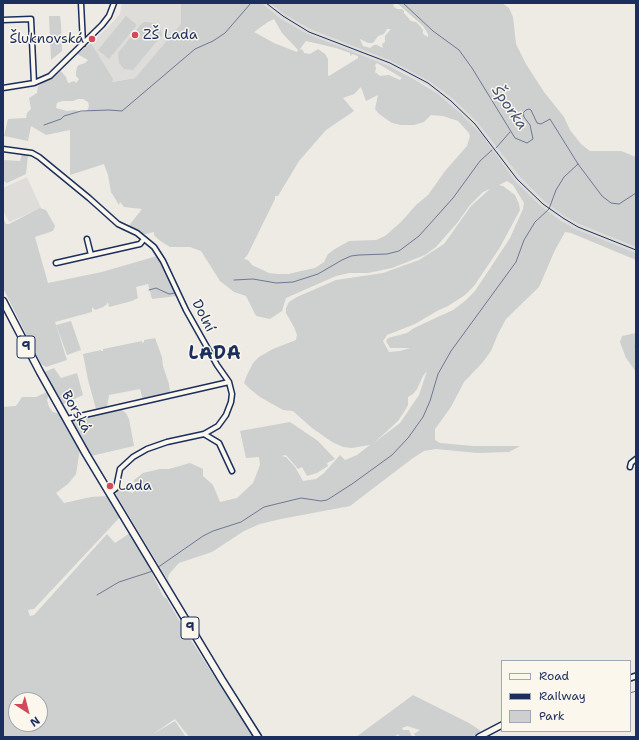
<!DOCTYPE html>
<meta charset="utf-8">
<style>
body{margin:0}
#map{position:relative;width:639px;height:740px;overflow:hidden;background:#eeebe4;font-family:"Shantell Sans",sans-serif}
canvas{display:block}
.frame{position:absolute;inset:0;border:4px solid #1b2f5e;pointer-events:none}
.legend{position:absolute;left:501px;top:660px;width:130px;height:72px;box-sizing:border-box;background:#fbf7ec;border:1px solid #a1a7b3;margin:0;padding:5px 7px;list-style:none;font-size:12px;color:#1b2f5e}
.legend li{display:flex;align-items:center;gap:8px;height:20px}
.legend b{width:20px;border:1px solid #a1a7b3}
.north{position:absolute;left:8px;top:692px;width:40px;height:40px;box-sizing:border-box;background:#fbf7ec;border:1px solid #a1a7b3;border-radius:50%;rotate:144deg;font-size:11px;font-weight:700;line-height:16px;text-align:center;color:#1b2f5e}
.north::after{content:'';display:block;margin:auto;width:14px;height:18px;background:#d1495b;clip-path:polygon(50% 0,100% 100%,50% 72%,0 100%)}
</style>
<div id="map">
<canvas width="639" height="740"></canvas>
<div class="frame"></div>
<ul class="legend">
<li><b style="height:5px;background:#fbf7ec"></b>Road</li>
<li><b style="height:5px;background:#1b2f5e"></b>Railway</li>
<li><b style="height:11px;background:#cecfcf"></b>Park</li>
</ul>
<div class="north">N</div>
</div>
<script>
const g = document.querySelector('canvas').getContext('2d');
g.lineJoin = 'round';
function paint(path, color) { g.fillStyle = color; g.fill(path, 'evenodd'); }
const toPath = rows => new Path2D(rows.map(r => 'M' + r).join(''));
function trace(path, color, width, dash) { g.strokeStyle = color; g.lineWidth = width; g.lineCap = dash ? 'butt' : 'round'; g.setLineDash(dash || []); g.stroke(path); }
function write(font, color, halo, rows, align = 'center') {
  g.font = font + ' "Shantell Sans",sans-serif'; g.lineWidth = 3; g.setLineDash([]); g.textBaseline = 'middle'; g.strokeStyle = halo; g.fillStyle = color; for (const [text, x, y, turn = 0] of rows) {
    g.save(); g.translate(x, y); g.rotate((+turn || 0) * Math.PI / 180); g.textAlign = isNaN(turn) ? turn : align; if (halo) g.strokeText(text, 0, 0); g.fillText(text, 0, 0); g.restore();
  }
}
paint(toPath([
 [122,3,181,3,182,24,135,78,111,82,112,79,91,43,107,28,120,14],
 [262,3,270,3,284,14,310,29,391,61,429,81,453,99,477,122,520,177,545,202,564,216,579,224,636,247,636,253,576,229,561,221,541,206,515,181,473,126,449,103,426,85,399,70,379,62,308,34,281,19],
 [27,177,41,208,9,222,3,210,3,188]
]), '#deddda');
paint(toPath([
 [181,3,262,3,281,19,308,34,389,66,414,79,438,94,460,113,482,135,515,181,541,206,561,221,576,229,636,253,636,260,571,233,565,232,555,250,539,287,506,319,498,334,491,351,483,362,464,382,451,407,435,429,435,440,440,443,473,446,520,446,509,452,478,453,436,449,424,451,413,458,350,506,281,519,260,524,244,531,212,552,179,563,169,574,168,578,169,582,117,496,116,494,118,488,133,493,134,480,143,473,160,469,169,469,190,463,203,469,203,476,213,485,220,502,237,498,253,483,260,465,259,457,246,458,240,431,290,422,318,441,335,459,327,463,328,466,317,473,307,476,302,467,298,469,286,455,281,456,286,457,295,467,303,481,316,479,324,473,340,455,345,460,357,455,370,445,352,448,343,447,332,442,312,428,293,411,283,410,260,397,250,389,244,383,247,375,253,363,259,357,273,349,296,340,297,335,294,327,286,313,286,308,289,302,297,297,336,280,383,273,419,260,444,244,471,206,490,189,483,192,470,205,458,222,436,247,425,255,392,268,368,273,349,273,336,276,286,298,282,311,270,319,256,316,246,296,234,292,220,281,201,251,190,247,170,247,159,240,154,235,154,232,146,234,140,234,128,227,142,209,124,207,120,202,119,205,111,192,108,175,104,164,70,175,70,130,46,135,31,126,28,141,4,136,8,119,26,118,27,113,31,109,29,98,37,93,38,86,61,71,66,77,68,83,74,81,76,83,79,79,76,76,76,72,77,67,79,65,85,63,88,60,77,54,91,43,113,79,112,82,135,78,181,24],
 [274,19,282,33,298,50,297,52,274,43,254,32,268,22],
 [306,41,336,48,350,53,350,55,351,56,352,54,358,56,358,58,329,76,328,75,328,59,325,54,318,49,310,54,304,53,303,50,300,49],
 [377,63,402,78,400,80,389,75,380,76,375,72,376,68,375,65],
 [361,87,366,101,378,95,375,109,379,114,392,123,401,125,414,125,424,122,431,115,443,116,458,121,469,133,470,136,467,146,445,171,428,195,416,205,401,222,385,236,376,240,349,241,335,249,328,254,324,262,315,268,288,274,278,274,269,273,252,265,248,260,244,259,248,254,275,199,275,196,278,196,299,161,326,130,354,111,343,98,354,94],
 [78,99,83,99,88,102,89,106,87,111,80,112,75,110,67,111,56,108,57,103,62,101,73,101],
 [507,181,513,185,524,203,523,209,510,238,475,291,465,301,453,310,414,328,407,333,388,338,386,341,390,348,410,348,400,351,389,352,383,341,387,335,415,324,437,311,448,306,465,295,474,286,499,249,520,210,519,204,515,195,503,186,499,185],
 [427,371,419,395,400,423,375,442,398,421,404,412,408,405,408,397,413,394,417,389,423,376],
 [270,3,393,3,394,7,397,9,402,9,404,11,404,13,411,21,416,22,420,26,423,30,423,34,428,37,428,34,423,26,397,3,502,3,509,8,513,17,516,44,526,64,544,92,564,117,570,130,581,144,590,151,621,151,636,157,636,247,579,224,564,216,545,202,520,177,477,122,453,99,429,81,391,61,310,29,284,14],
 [387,29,391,29,385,36,385,42,382,44,383,48,377,45,374,45,370,48,363,46,358,35,360,39,368,43,373,43,378,36,384,34],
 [49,16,60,16,61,24,62,51,51,60],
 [126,16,137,25,109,59,98,50],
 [145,22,155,23,160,28,162,35,133,70,124,69,119,63,118,53,141,24],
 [22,154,28,155,26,174,7,183,3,181,3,160,20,161],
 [40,208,46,210,55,226,53,231,35,237,48,283,102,272,157,256,177,296,152,299,148,284,136,287,138,298,132,301,109,307,108,302,106,305,103,307,95,310,92,307,92,312,55,322,67,360,46,367,41,364,3,288,3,218,6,224,9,224],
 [71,321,81,350,67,355,56,325],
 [636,333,636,372,626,358,620,342,622,336],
 [155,338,162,357,163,366,169,384,170,392,169,394,143,400,140,389,109,395,107,407,96,409,88,380,83,354,101,350,101,351,103,351,103,349,142,341,142,343,144,342,144,340],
 [54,368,61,378,77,373,83,395,61,405,42,373],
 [47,392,49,394,47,400,49,407,53,412,60,414,80,449,76,474,69,483,56,493,64,503,91,497,108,496,121,516,34,609,28,610,30,616,34,615,107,534,115,543,130,533,147,563,163,596,167,599,184,629,253,737,189,737,175,719,153,734,175,721,186,737,3,737,3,407,16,406,22,397,36,397],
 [16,700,40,700,40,724,16,724],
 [119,408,126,413,129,419,134,446,91,456,71,420],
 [413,695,469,723,481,731,472,737,416,737,414,734,420,730,407,726,402,728,403,730,409,730,411,735,414,737,400,737,398,734,394,737,356,737]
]), '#cecfcf');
trace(toPath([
 [403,3,433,31,459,50,472,68,515,138,527,143,533,139,530,125,524,117,523,113,526,110,529,109,531,110,537,123,541,124,550,119,578,164,602,196,611,203,619,204,636,193],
 [44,125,61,119,64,116,81,111,109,110,122,111,195,49,213,41,225,33,251,3],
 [496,148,510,132],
 [234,280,253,279,276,283,293,282,318,274,342,260,351,256,359,255,387,254,399,251,419,236,453,198,480,161,492,150],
 [149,290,156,288,169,294,175,293],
 [635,346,636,345],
 [157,568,203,536,213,531,241,522,264,507,301,498,321,501,327,500,352,484,392,455,408,438,423,417,430,401,438,374,451,351,516,262,524,240,535,222,549,209,556,190,564,177,578,164],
 [97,595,119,582,153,571],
 [630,693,636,691]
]), '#6d7892', 1);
const minor = toPath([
 [81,3,83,44],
 [3,20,31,19,34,83],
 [3,88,34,83,50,76,102,25,109,16,114,3],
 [3,149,32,153,39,157,89,198,118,224,137,233,154,247,163,261,186,310,217,365,229,382,232,394,231,402,226,415,218,426,204,434,167,442,147,449,133,457,120,469,116,488,110,493],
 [87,239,91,255],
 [56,263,140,244,144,239],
 [67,419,229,382],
 [204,434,219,443,232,471],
 [630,467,631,463,636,459]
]);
const tertiary = toPath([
 [630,678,636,676],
 [479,737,502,725]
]);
const primary = toPath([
 [3,301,40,372,86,454,222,680,258,737]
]);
trace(minor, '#1b2f5e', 7);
trace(tertiary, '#1b2f5e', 8);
trace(primary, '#1b2f5e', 9);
trace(minor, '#fbf7ec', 4);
trace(tertiary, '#fbf7ec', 5);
trace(primary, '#fbf7ec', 6);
trace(toPath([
 [266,3,283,16,309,32,390,63,428,83,451,101,475,124,517,179,543,204,563,218,578,227,636,250]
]), '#1b2f5e', 1);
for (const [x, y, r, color] of [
 [135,35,4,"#d1495b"],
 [92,39,4,"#d1495b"],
 [110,486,4,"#d1495b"]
]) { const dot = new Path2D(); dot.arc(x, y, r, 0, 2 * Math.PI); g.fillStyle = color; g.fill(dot); trace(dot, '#fbf7ec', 1.5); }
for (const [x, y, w] of [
 [26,347,18],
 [190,628,18]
]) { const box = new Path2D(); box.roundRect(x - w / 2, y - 11, w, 22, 3); g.fillStyle = '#fbf7ec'; g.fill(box); trace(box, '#1b2f5e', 1); }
write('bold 13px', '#1b2f5e', null, [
 ["9",26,347],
 ["9",190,628]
]);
write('14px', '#1b2f5e', '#fbf7ec', [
 ["ZŠ Lada",143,35],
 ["Šluknovská",84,39,"right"],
 ["Lada",118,486]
], 'left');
write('14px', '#1b2f5e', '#fbf7ec', [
 ["Dolní",203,316,63],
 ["Borská",76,412,60]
]);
write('italic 15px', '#445378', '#fbf7ec', [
 ["Šporka",509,108,55]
]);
g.letterSpacing = '1px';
write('bold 18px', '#1b2f5e', '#fbf7ec', [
 ["LADA",215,354]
]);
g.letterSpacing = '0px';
</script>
